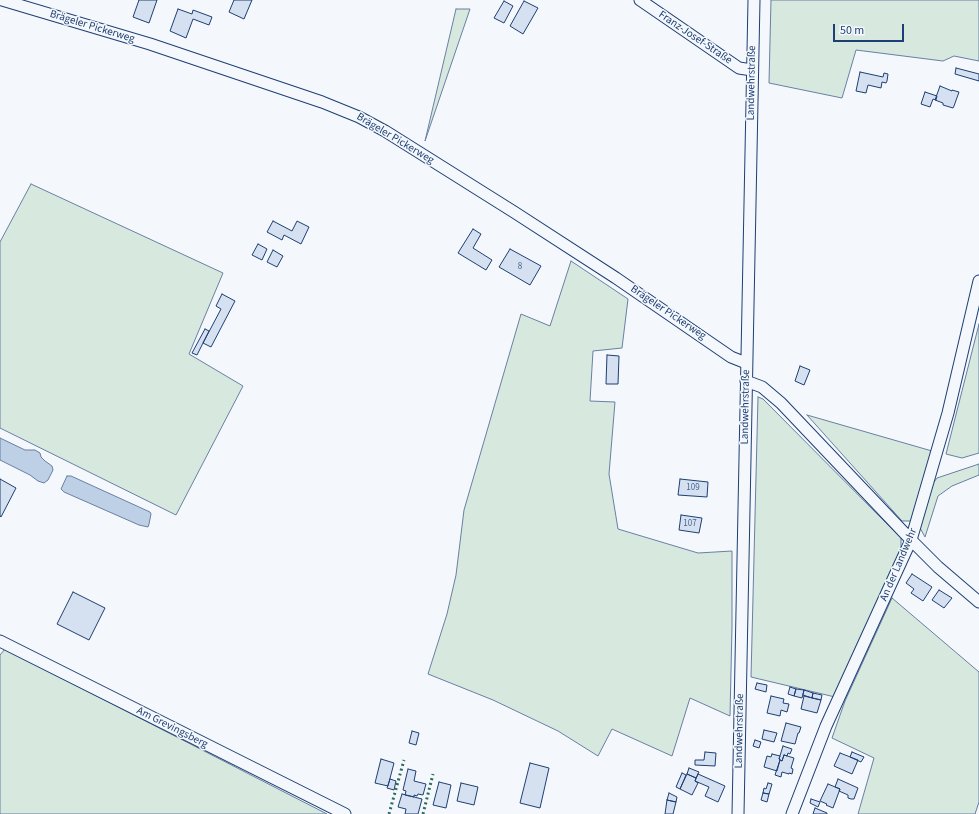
<!DOCTYPE html>
<meta charset="utf-8">
<style>
body{margin:0}
#map{position:relative;width:979px;height:814px;overflow:hidden;background:#f4f7fb;font-family:"Source Sans 3",sans-serif}
canvas{display:block}
.scale{position:absolute;left:833px;top:24px;width:71px;height:18px;box-sizing:border-box;border:2px solid #1d3f73;border-top:0;padding-left:5px;font-size:12px;line-height:14px;white-space:nowrap;color:#1d3f73;-webkit-text-stroke:3px #f4f7fb;paint-order:stroke}
</style>
<div id="map">
<canvas width="979" height="814"></canvas>
<div class="scale">50 m</div>
</div>
<script>
const g = document.querySelector('canvas').getContext('2d');
g.lineJoin = 'round';
function paint(path, color) { g.fillStyle = color; g.fill(path, 'evenodd'); }
const toPath = rows => new Path2D(rows.map(r => 'M' + r).join(''));
function trace(path, color, width, dash) { g.strokeStyle = color; g.lineWidth = width; g.lineCap = dash ? 'butt' : 'round'; g.setLineDash(dash || []); g.stroke(path); }
function write(font, color, halo, rows, align = 'center') {
  g.font = font + ' "Source Sans 3",sans-serif'; g.lineWidth = 3; g.setLineDash([]); g.textBaseline = 'middle'; g.strokeStyle = halo; g.fillStyle = color; for (const [text, x, y, turn = 0] of rows) {
    g.save(); g.translate(x, y); g.rotate((+turn || 0) * Math.PI / 180); g.textAlign = isNaN(turn) ? turn : align; if (halo) g.strokeText(text, 0, 0); g.fillText(text, 0, 0); g.restore();
  }
}
const green = toPath([
 [771,0,979,0,979,61,954,56,943,61,856,50,842,98,769,83,771,0],
 [456,9,470,9,425,141,456,9],
 [31,184,223,273,189,354,243,386,176,515,0,428,0,242,31,184],
 [571,261,628,299,622,348,593,351,590,401,615,402,609,474,618,529,698,553,732,551,732,626,730,716,690,698,672,756,612,729,598,756,558,731,493,700,428,674,447,614,456,575,464,510,521,314,550,326,571,261],
 [979,324,979,453,962,458,946,454,979,324],
 [758,397,763,399,901,538,901,551,835,697,751,677,758,397],
 [807,415,932,451,911,521,902,521,807,415],
 [979,464,979,475,952,486,938,496,925,537,920,528,930,487,937,478,979,464],
 [892,598,979,672,979,802,975,814,858,814,874,758,832,738,845,701,892,598],
 [5,649,327,814,0,814,0,655,5,649]
]);
paint(green, '#d7e8df');
trace(green, '#687fa3', 1);
const water = toPath([
 [0,438,25,450,35,450,40,453,41,457,45,461,52,466,53,470,48,480,44,483,38,481,30,475,0,460,0,438],
 [67,476,71,476,150,512,151,514,149,524,148,527,139,525,64,492,61,489,67,476]
]);
paint(water, '#bed0e5');
trace(water, '#687fa3', 1);
const building = toPath([
 [139,0,157,0,149,23,133,17,139,0],
 [234,0,252,0,244,19,229,12,234,0],
 [504,1,513,6,504,23,494,18,504,1],
 [524,1,538,8,523,34,510,26,524,1],
 [178,9,192,14,193,10,212,17,209,25,193,19,186,38,170,31,178,9],
 [956,68,979,74,979,81,955,74,956,68],
 [860,72,883,77,884,73,888,74,887,81,886,83,882,82,881,88,868,85,866,93,856,91,860,72],
 [940,86,952,91,952,90,959,92,954,106,953,108,943,105,943,103,935,100,940,86],
 [925,92,937,96,936,100,933,99,930,107,921,104,925,92],
 [273,221,292,231,297,221,309,227,301,244,284,235,282,240,267,232,273,221],
 [473,229,481,234,473,248,492,260,486,270,458,253,473,229],
 [258,244,267,249,262,260,252,255,258,244],
 [510,249,541,266,530,285,499,267,510,249],
 [273,250,283,256,277,267,267,262,273,250],
 [222,294,235,301,211,347,203,343,221,309,216,306,222,294],
 [205,329,209,331,197,355,192,353,205,329],
 [607,355,619,356,618,384,606,384,607,355],
 [800,366,810,370,804,385,795,381,800,366],
 [0,479,16,488,1,517,0,516,0,479],
 [680,479,708,482,707,497,678,495,680,479],
 [681,515,702,518,699,533,679,530,681,515],
 [912,574,932,587,923,601,911,593,914,589,906,583,912,574],
 [939,590,952,598,944,608,932,600,939,590],
 [73,592,105,608,89,640,57,624,73,592],
 [757,683,767,685,766,692,755,689,757,683],
 [790,687,796,689,794,696,788,694,790,687],
 [796,689,804,690,802,698,794,696,796,689],
 [804,690,813,693,812,698,803,695,804,690],
 [813,693,822,695,821,700,812,698,813,693],
 [771,696,784,699,783,703,789,704,787,712,781,710,780,716,767,713,771,696],
 [804,696,821,700,817,713,801,709,804,696],
 [786,723,801,727,799,733,798,733,795,744,781,741,786,723],
 [764,730,777,733,774,742,762,739,764,730],
 [412,731,419,733,416,745,409,743,412,731],
 [755,740,761,742,759,748,753,746,755,740],
 [783,746,792,749,790,754,788,753,787,756,784,755,782,761,779,759,783,746],
 [705,752,716,753,715,766,695,765,695,760,704,760,705,752],
 [852,752,864,757,861,762,850,757,852,752],
 [840,753,858,760,852,774,834,766,840,753],
 [772,754,780,756,779,759,780,760,777,771,764,767,767,756,771,757,772,754],
 [784,755,794,758,791,768,793,769,792,774,789,773,789,774,782,772,781,777,775,775,780,760,782,761,784,755],
 [381,759,394,763,388,786,375,783,381,759],
 [530,763,549,768,540,808,520,803,530,763],
 [689,768,699,772,696,778,687,774,689,768],
 [408,769,416,771,414,781,426,784,423,795,418,794,417,796,414,795,414,797,405,795,406,791,403,790,408,769],
 [682,773,686,775,680,789,676,787,682,773],
 [687,774,696,778,695,781,698,783,692,795,680,789,687,774],
 [698,774,725,786,718,802,705,796,709,787,695,781,698,774],
 [390,779,396,781,394,790,387,788,390,779],
 [838,779,858,788,854,799,851,799,848,798,848,795,839,791,840,789,835,787,838,779],
 [439,782,451,785,446,808,433,805,439,782],
 [461,783,478,787,474,805,457,801,461,783],
 [768,783,772,784,769,794,763,793,764,788,766,789,768,783],
 [828,784,840,789,833,808,826,805,827,804,820,801,828,784],
 [669,793,677,797,676,802,667,800,669,793],
 [763,793,769,794,767,802,761,800,763,793],
 [402,794,422,799,418,814,405,814,406,809,398,807,402,794],
 [811,799,820,802,818,807,810,803,811,799],
 [667,800,676,802,673,814,665,814,667,800],
 [815,808,827,813,827,814,813,814,815,808]
]);
paint(building, '#d5e0f0');
trace(building, '#1d3f73', 1);
const minor = toPath([
 [2,0,150,44,322,102,359,117,385,131,514,212,616,278,731,357,746,363],
 [640,0,739,68,752,70],
 [746,381,762,387,781,403,911,540,938,567,979,602],
 [0,641,345,814],
 [738,814,754,0],
 [792,814,826,726,911,540,948,413,979,281]
]);
trace(minor, '#1d3f73', 13);
trace(minor, '#f4f7fb', 11);
trace(toPath([
 [389,814,404,760],
 [423,814,433,774]
]), '#2c6c60', 3, [2, 3]);
write('9px', '#4b6792', null, [
 ["8",520,267],
 ["109",693,488],
 ["107",690,524]
]);
write('11px', '#1d3f73', '#f4f7fb', [
 ["Brägeler Pickerweg",92,27,17],
 ["Franz-Josef-Straße",695,38,34],
 ["Landwehrstraße",752,83,-89],
 ["Brägeler Pickerweg",395,139,31],
 ["Brägeler Pickerweg",668,313,34],
 ["Landwehrstraße",746,407,-89],
 ["An der Landwehr",899,565,-67],
 ["Am Grevingsberg",172,728,27],
 ["Landwehrstraße",740,731,-89]
]);
</script>
